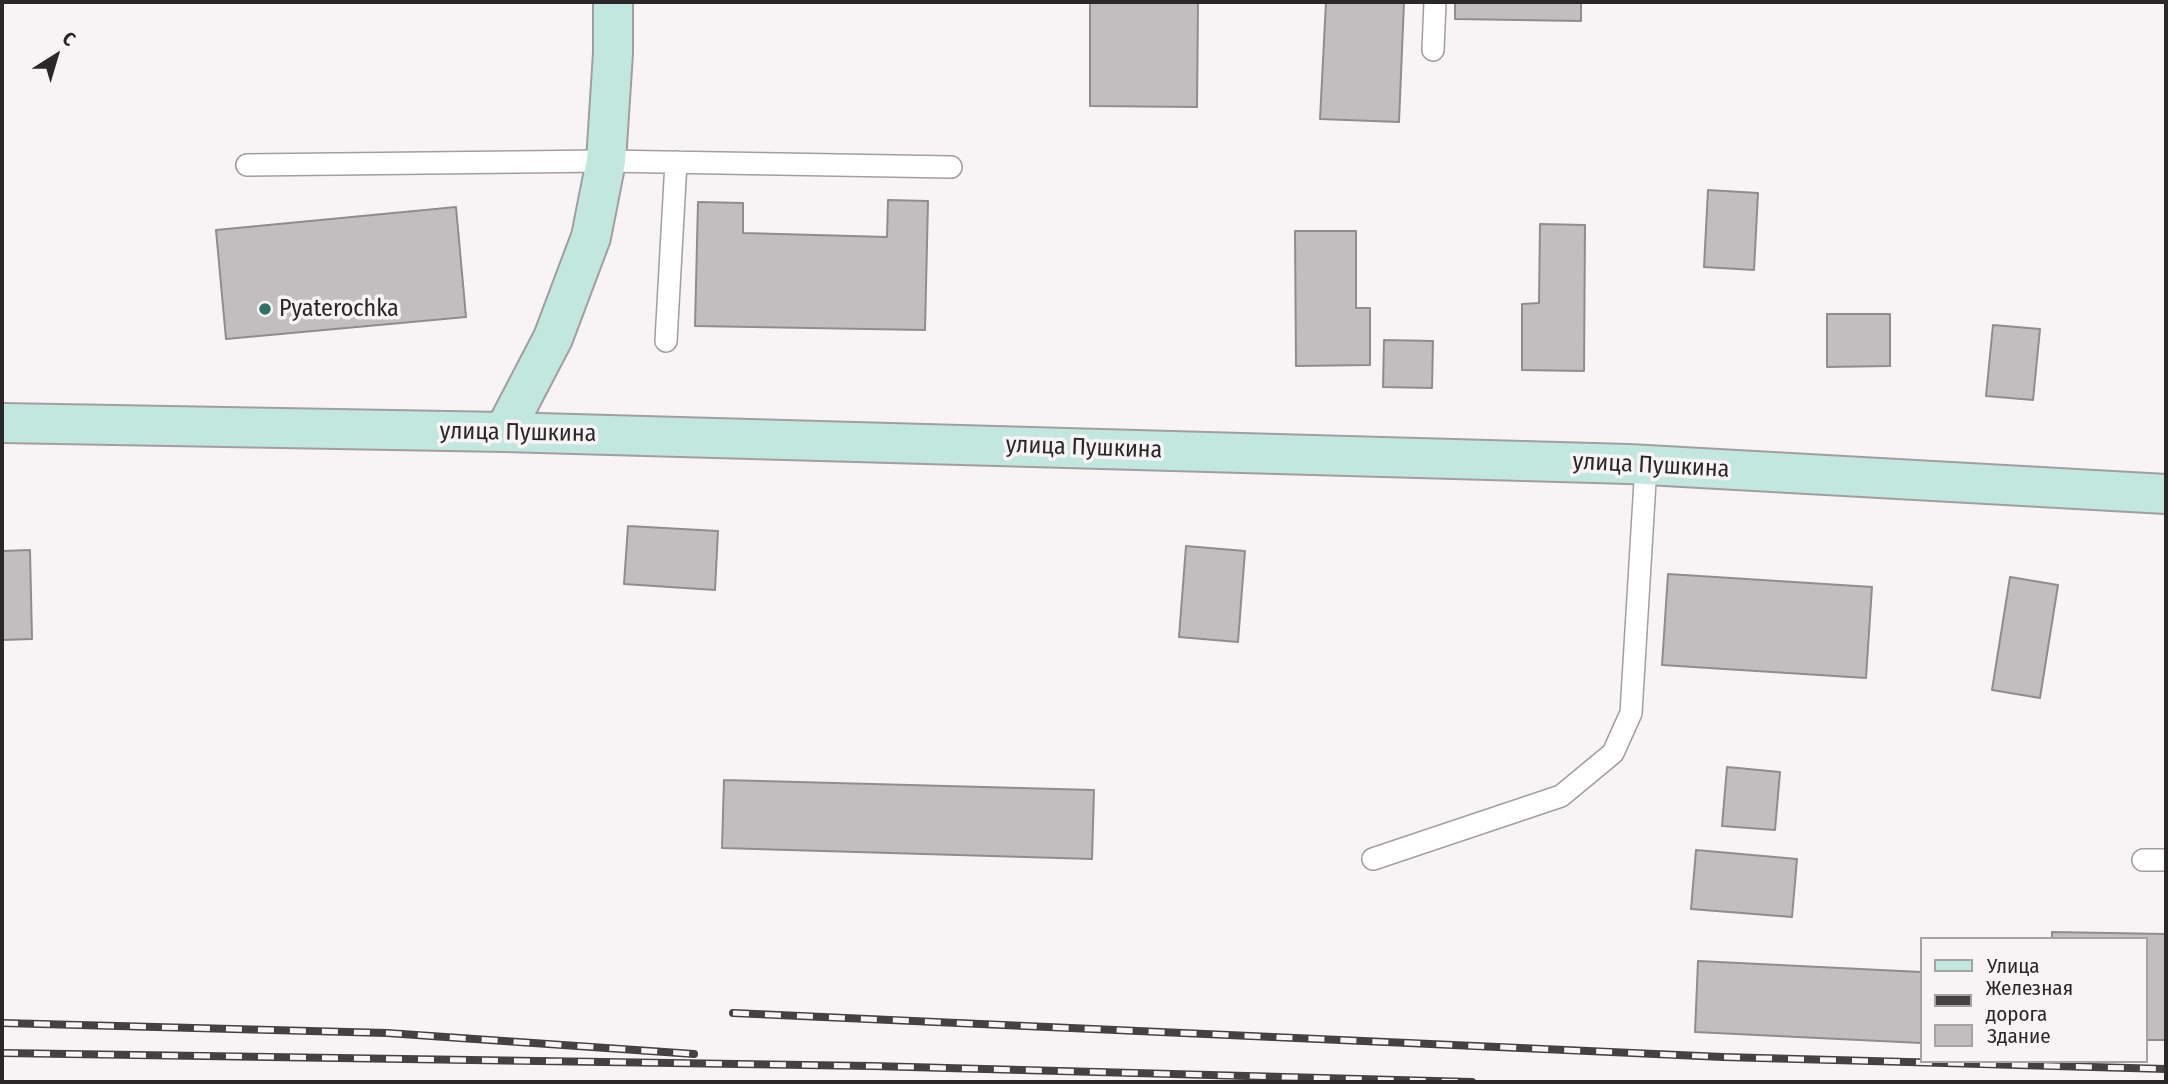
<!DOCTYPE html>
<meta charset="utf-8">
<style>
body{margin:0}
#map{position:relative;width:2168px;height:1084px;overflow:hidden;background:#f8f4f6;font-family:"Fira Sans Condensed",sans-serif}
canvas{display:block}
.frame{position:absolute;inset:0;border:4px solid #292728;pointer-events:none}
.legend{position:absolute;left:1920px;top:937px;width:228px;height:126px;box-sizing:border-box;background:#f8f4f6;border:2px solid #a5a2a4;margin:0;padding:9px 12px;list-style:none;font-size:21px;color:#292728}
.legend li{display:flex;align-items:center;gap:14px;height:35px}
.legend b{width:35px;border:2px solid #a5a2a4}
.north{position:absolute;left:21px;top:21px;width:70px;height:70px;-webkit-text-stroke:5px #f8f4f6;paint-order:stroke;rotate:37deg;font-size:19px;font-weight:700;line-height:28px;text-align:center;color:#292728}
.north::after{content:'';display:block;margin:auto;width:24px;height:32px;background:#292728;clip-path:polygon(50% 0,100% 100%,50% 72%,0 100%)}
</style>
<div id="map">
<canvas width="2168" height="1084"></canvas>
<div class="frame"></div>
<ul class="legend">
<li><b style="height:9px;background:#c2e7df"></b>Улица</li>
<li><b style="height:9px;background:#444143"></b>Железная дорога</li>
<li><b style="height:19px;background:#c2bec0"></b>Здание</li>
</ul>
<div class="north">С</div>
</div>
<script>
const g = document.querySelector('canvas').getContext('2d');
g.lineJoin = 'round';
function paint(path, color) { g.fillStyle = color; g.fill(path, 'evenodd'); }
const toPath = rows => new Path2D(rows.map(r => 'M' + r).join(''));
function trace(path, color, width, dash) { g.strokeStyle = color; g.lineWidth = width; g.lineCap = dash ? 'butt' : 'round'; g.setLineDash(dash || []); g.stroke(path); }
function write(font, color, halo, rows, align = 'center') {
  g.font = font + ' "Fira Sans Condensed",sans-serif'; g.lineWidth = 7; g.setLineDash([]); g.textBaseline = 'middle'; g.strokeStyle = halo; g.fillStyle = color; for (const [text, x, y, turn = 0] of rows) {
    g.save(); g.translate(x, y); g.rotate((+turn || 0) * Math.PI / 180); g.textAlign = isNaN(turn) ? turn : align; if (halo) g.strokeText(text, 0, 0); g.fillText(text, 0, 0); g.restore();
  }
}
const building = toPath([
 [1090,2,1198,2,1197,107,1090,106,1090,2],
 [1326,2,1404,2,1399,122,1320,119,1326,2],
 [1455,2,1581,2,1581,21,1455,19,1455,2],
 [1708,190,1758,193,1754,270,1704,267,1708,190],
 [888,200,928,201,925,330,695,326,698,202,743,203,743,233,887,237,888,200],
 [456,207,466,317,226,339,216,230,456,207],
 [1540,224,1585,225,1584,371,1522,370,1522,304,1539,303,1540,224],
 [1295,231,1356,231,1356,308,1370,308,1370,365,1296,366,1295,231],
 [1827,314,1890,314,1890,366,1827,367,1827,314],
 [1993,325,2040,329,2033,400,1986,396,1993,325],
 [1384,340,1433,341,1432,388,1383,387,1384,340],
 [628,526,718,531,715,590,624,584,628,526],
 [1186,546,1245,551,1238,642,1179,637,1186,546],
 [30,550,32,639,2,640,2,551,30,550],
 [1668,574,1872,587,1866,678,1662,665,1668,574],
 [2010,577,2058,585,2040,698,1992,690,2010,577],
 [1727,767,1780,772,1775,830,1722,826,1727,767],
 [724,780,1094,790,1092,859,722,848,724,780],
 [1696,850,1797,859,1792,917,1691,909,1696,850],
 [2052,932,2166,934,2166,1040,2145,1040,2145,939,2052,939,2052,932],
 [1698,961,1921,972,1921,1043,1695,1032,1698,961]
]);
paint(building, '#c2bec0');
trace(building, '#908c8e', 2);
const lane = toPath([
 [1433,50,1435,2],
 [247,165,606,161,951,167],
 [666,341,676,162],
 [1373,859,1561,796,1613,753,1631,713,1646,465],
 [2143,860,2166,860]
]);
const secondary = toPath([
 [2,423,504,432,1629,464,2166,494],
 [504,432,553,338,591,237,606,161,613,53,613,2]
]);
trace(lane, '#a29e9f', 24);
trace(secondary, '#a29e9f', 42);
trace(lane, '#fff', 21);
trace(secondary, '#c2e7df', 38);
const rail = toPath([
 [733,1013,1723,1057,2166,1069],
 [2,1023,387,1033,694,1054],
 [2,1053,872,1066,1472,1082]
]);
trace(rail, '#444143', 8);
trace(rail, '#f8f4f6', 5, [16]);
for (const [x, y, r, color] of [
 [265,309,7,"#2f7162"]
]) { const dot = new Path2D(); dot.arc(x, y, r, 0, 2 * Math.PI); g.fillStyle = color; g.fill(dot); trace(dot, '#f8f4f6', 2.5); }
write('24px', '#292728', '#f8f4f6', [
 ["Pyaterochka",279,309]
], 'left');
write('24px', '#292728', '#f8f4f6', [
 ["улица Пушкина",518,433,1],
 ["улица Пушкина",1084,448,2],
 ["улица Пушкина",1651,466,3]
]);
</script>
